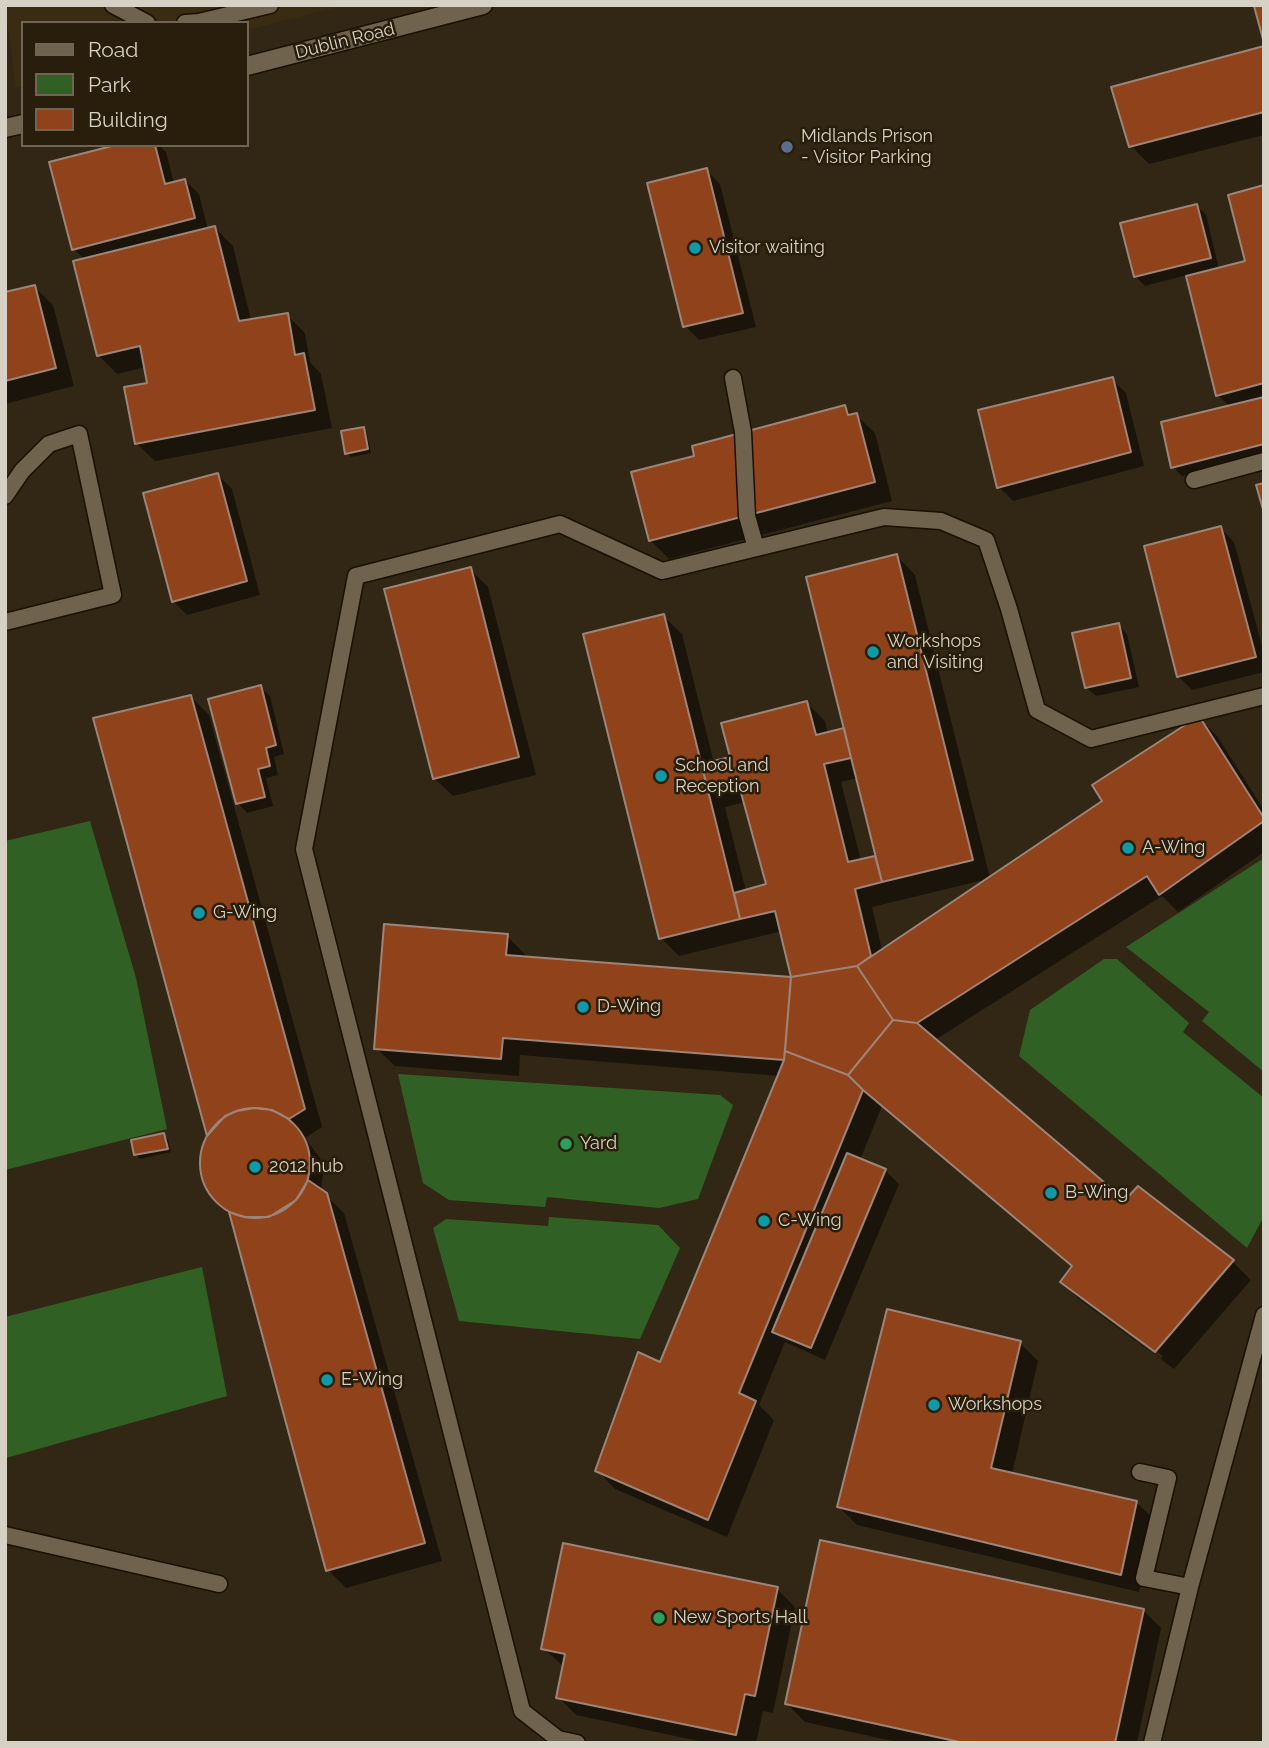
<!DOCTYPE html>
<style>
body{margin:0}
#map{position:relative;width:1269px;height:1748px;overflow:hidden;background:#322714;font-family:Raleway,sans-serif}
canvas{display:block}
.frame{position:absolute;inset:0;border:7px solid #d7d0c5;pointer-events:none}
.legend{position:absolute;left:21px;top:21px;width:228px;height:126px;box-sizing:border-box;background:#281e0b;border:2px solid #6e6555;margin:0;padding:9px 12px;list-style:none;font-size:21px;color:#d7d0c5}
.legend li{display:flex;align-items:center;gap:14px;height:35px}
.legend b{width:35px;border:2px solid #6e6555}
</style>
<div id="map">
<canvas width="1269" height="1748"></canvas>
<div class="frame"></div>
<ul class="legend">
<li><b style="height:9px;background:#6f634e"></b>Road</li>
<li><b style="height:19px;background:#316025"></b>Park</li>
<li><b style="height:19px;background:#90431b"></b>Building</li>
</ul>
</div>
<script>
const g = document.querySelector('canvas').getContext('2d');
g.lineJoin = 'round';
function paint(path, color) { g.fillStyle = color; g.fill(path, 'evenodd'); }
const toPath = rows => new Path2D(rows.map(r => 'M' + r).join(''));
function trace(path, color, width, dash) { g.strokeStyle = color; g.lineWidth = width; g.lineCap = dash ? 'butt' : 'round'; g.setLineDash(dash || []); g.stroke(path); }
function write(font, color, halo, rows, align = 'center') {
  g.font = font + ' Raleway,sans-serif'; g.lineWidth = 5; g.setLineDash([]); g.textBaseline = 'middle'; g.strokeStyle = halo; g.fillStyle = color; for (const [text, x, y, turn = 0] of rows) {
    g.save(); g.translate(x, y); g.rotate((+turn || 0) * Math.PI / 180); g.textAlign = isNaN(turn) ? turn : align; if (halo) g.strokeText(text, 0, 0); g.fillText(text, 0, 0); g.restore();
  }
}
paint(toPath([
 [5,5,346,5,247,30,247,23,23,23,23,86,16,88]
]), '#3a2c12');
paint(toPath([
 [90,821,136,978,167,1129,5,1170,5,841],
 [1264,858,1264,1072,1202,1021,1209,1012,1126,947],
 [1104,959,1117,959,1189,1023,1183,1032,1264,1098,1264,1216,1247,1248,1019,1056,1030,1010],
 [398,1074,720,1095,733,1105,698,1199,659,1208,547,1197,545,1207,449,1200,423,1183],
 [549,1217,658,1225,680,1248,640,1339,459,1321,433,1228,446,1219,548,1226],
 [202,1267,227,1396,6,1458,5,1317]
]), '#316025');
paint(toPath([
 [1264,48,1264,135,1149,164,1131,146],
 [123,145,159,145,166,152,174,183,185,180,199,194,208,230,215,228,233,246,251,320,287,315,305,333,310,362,321,374,332,428,155,461,136,443,149,385,146,367,117,374,99,356,85,260,74,249],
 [706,170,720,184,756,327,699,340,685,326],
 [1264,187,1264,455,1182,476,1173,467,1230,407,1218,395,1187,275,1145,286,1135,276,1197,206,1206,215,1219,269,1247,262],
 [34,287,53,305,74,386,5,404,5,294],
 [1112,379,1126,393,1144,466,1013,501,999,487],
 [845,407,853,416,856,415,875,433,892,501,669,559,651,541,633,473,696,457],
 [363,429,367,433,371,453,351,457,347,453],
 [218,475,232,489,260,595,187,615,173,601],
 [1220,528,1234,542,1264,653,1264,672,1192,690,1178,676],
 [897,556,915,575,990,878,1104,802,1199,718,1217,736,1264,810,1264,852,1178,912,1162,896,935,1040,1125,1202,1138,1188,1233,1262,1251,1280,1174,1369,1080,1300,1062,1282,1073,1268,882,1106,860,1160,885,1170,899,1184,825,1360,785,1342,759,1405,774,1420,727,1537,615,1489,597,1470,661,1364,780,1076,520,1055,519,1076,395,1066,376,1048,507,936,525,954,525,958,793,979,782,931,679,956,661,938,663,616,682,634,714,763,732,758,807,703,825,721,828,734,846,729],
 [858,778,877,857,861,861,841,782],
 [746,802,768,886,746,891,725,807],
 [988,879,882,950,872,907],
 [1080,1294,1163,1356,1161,1359,1080,1299],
 [470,569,488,587,536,775,453,796,434,778],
 [1118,625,1127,634,1139,687,1096,696,1086,687],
 [260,687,270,696,284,754,274,757,278,775,266,778,273,806,247,813,238,803],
 [191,697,209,715,322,1127,305,1138,320,1158,323,1173,321,1191,344,1213,442,1561,346,1588,328,1570,232,1215,216,1200,207,1187,203,1175,201,1157,209,1134],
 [164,1135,168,1139,171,1152,140,1159,136,1155],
 [1020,1343,1038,1361,1012,1474,1136,1502,1155,1520,1139,1592,857,1525,839,1507],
 [777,1589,795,1607,773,1713,763,1711,756,1743,708,1743,576,1715,558,1697,564,1667,543,1648],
 [1143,1610,1161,1628,1137,1743,902,1743,805,1722,787,1704]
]), '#0007');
const building = toPath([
 [1264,5,1264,43,1254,6,1264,5],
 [1264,46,1264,112,1129,147,1111,87,1264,46],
 [116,145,155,145,165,184,185,179,195,218,72,250,49,162,116,145],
 [707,168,743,313,683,327,647,183,707,168],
 [1264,185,1264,383,1216,396,1186,276,1245,261,1228,195,1264,185],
 [1197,204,1211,258,1134,277,1120,223,1197,204],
 [215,226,239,321,288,313,295,355,304,353,315,410,135,444,124,387,147,383,140,346,97,356,73,261,215,226],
 [35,285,56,368,5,381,5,292,35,285],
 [1113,377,1131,452,997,488,978,410,1113,377],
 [1264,397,1264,444,1171,468,1161,422,1264,397],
 [845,405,848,415,857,413,875,482,649,541,631,472,694,456,692,446,845,405],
 [364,427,368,449,345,454,341,431,364,427],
 [218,473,247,581,172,602,143,493,218,473],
 [1264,483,1264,513,1256,485,1264,483],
 [1221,526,1256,657,1177,677,1144,546,1221,526],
 [897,554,973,860,882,882,806,577,897,554],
 [471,567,519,757,433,779,384,589,471,567],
 [664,614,740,919,659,939,583,634,664,614],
 [1119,623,1131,678,1085,688,1072,633,1119,623],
 [261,685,276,745,266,748,270,766,258,769,265,797,236,804,208,699,261,685],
 [191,695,305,1109,289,1119,272,1110,254,1108,237,1111,225,1116,207,1136,93,718,191,695],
 [807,701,816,735,844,728,851,758,824,764,848,862,875,856,882,882,855,889,871,956,857,966,791,977,775,911,740,919,734,893,766,884,738,782,708,789,701,764,730,757,721,723,807,701],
 [1199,716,1264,818,1264,821,1159,895,1147,876,917,1023,893,1020,857,966,1102,801,1092,785,1199,716],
 [384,924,508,934,506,955,791,977,784,1060,503,1038,501,1059,374,1049,384,924],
 [857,966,893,1020,848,1075,785,1051,791,977,857,966],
 [893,1020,917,1023,1125,1200,1138,1186,1234,1260,1155,1352,1060,1282,1072,1266,863,1090,848,1075,893,1020],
 [785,1051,848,1075,863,1090,739,1393,756,1401,708,1520,595,1471,638,1352,660,1362,784,1060,785,1051],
 '200 1163a55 55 0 1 1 110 0a55 55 0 1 1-110 0Z',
 [164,1133,168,1149,134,1155,131,1140,164,1133],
 [847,1153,886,1169,811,1348,772,1332,847,1153],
 [308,1180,327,1193,425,1543,326,1571,229,1212,245,1217,269,1217,296,1200,308,1180],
 [887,1309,1021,1341,991,1468,1137,1501,1121,1575,837,1507,887,1309],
 [820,1540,1144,1609,1115,1743,964,1743,785,1704,820,1540],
 [563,1543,778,1587,755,1696,745,1694,736,1735,556,1698,565,1654,541,1649,563,1543]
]);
paint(building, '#90431b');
trace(building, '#9d8479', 2);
const service = toPath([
 [113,5,147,23],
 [185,23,199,22,270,5],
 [733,378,743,432,747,516,756,548],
 [1194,480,1264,461],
 [5,496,22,471,49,444,79,434,113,595,5,622],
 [1140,1472,1168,1478,1144,1578,1190,1587,1264,1315],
 [5,1535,219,1584],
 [577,1743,558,1739,522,1711,304,849,356,576,560,524,662,571,884,517,941,521,986,540,1009,609,1037,710,1091,739,1264,696],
 [1152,1743,1190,1587]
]);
const secondary = toPath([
 [247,66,483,5],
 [5,128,23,124]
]);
trace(service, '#1a1001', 19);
trace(secondary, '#1a1001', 21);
trace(service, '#6f634e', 16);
trace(secondary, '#6f634e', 18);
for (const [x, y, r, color] of [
 [787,147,7,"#5c6f8a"],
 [695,248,7,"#0f9aa8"],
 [873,652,7,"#0f9aa8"],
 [661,776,7,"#0f9aa8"],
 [1128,848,7,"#0f9aa8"],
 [199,913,7,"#0f9aa8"],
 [583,1007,7,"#0f9aa8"],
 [566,1144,7,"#2e9e5b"],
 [255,1167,7,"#0f9aa8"],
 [1051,1193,7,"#0f9aa8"],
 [764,1221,7,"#0f9aa8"],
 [327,1380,7,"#0f9aa8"],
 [934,1405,7,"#0f9aa8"],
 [659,1618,7,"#2e9e5b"]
]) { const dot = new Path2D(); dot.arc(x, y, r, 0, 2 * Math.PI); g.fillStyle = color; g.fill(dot); trace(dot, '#281e0b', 2.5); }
write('18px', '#d7d0c5', '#281e0b', [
 ["Dublin Road",345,41,-14]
]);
write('18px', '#d7d0c5', '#281e0b', [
 ["Midlands Prison",801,137],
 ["- Visitor Parking",801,158],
 ["Visitor waiting",709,248],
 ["Workshops",887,642],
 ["and Visiting",887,663],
 ["School and",675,766],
 ["Reception",675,787],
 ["A-Wing",1142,848],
 ["G-Wing",213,913],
 ["D-Wing",597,1007],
 ["Yard",580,1144],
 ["2012 hub",269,1167],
 ["B-Wing",1065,1193],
 ["C-Wing",778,1221],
 ["E-Wing",341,1380],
 ["Workshops",948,1405],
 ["New Sports Hall",673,1618]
], 'left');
</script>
